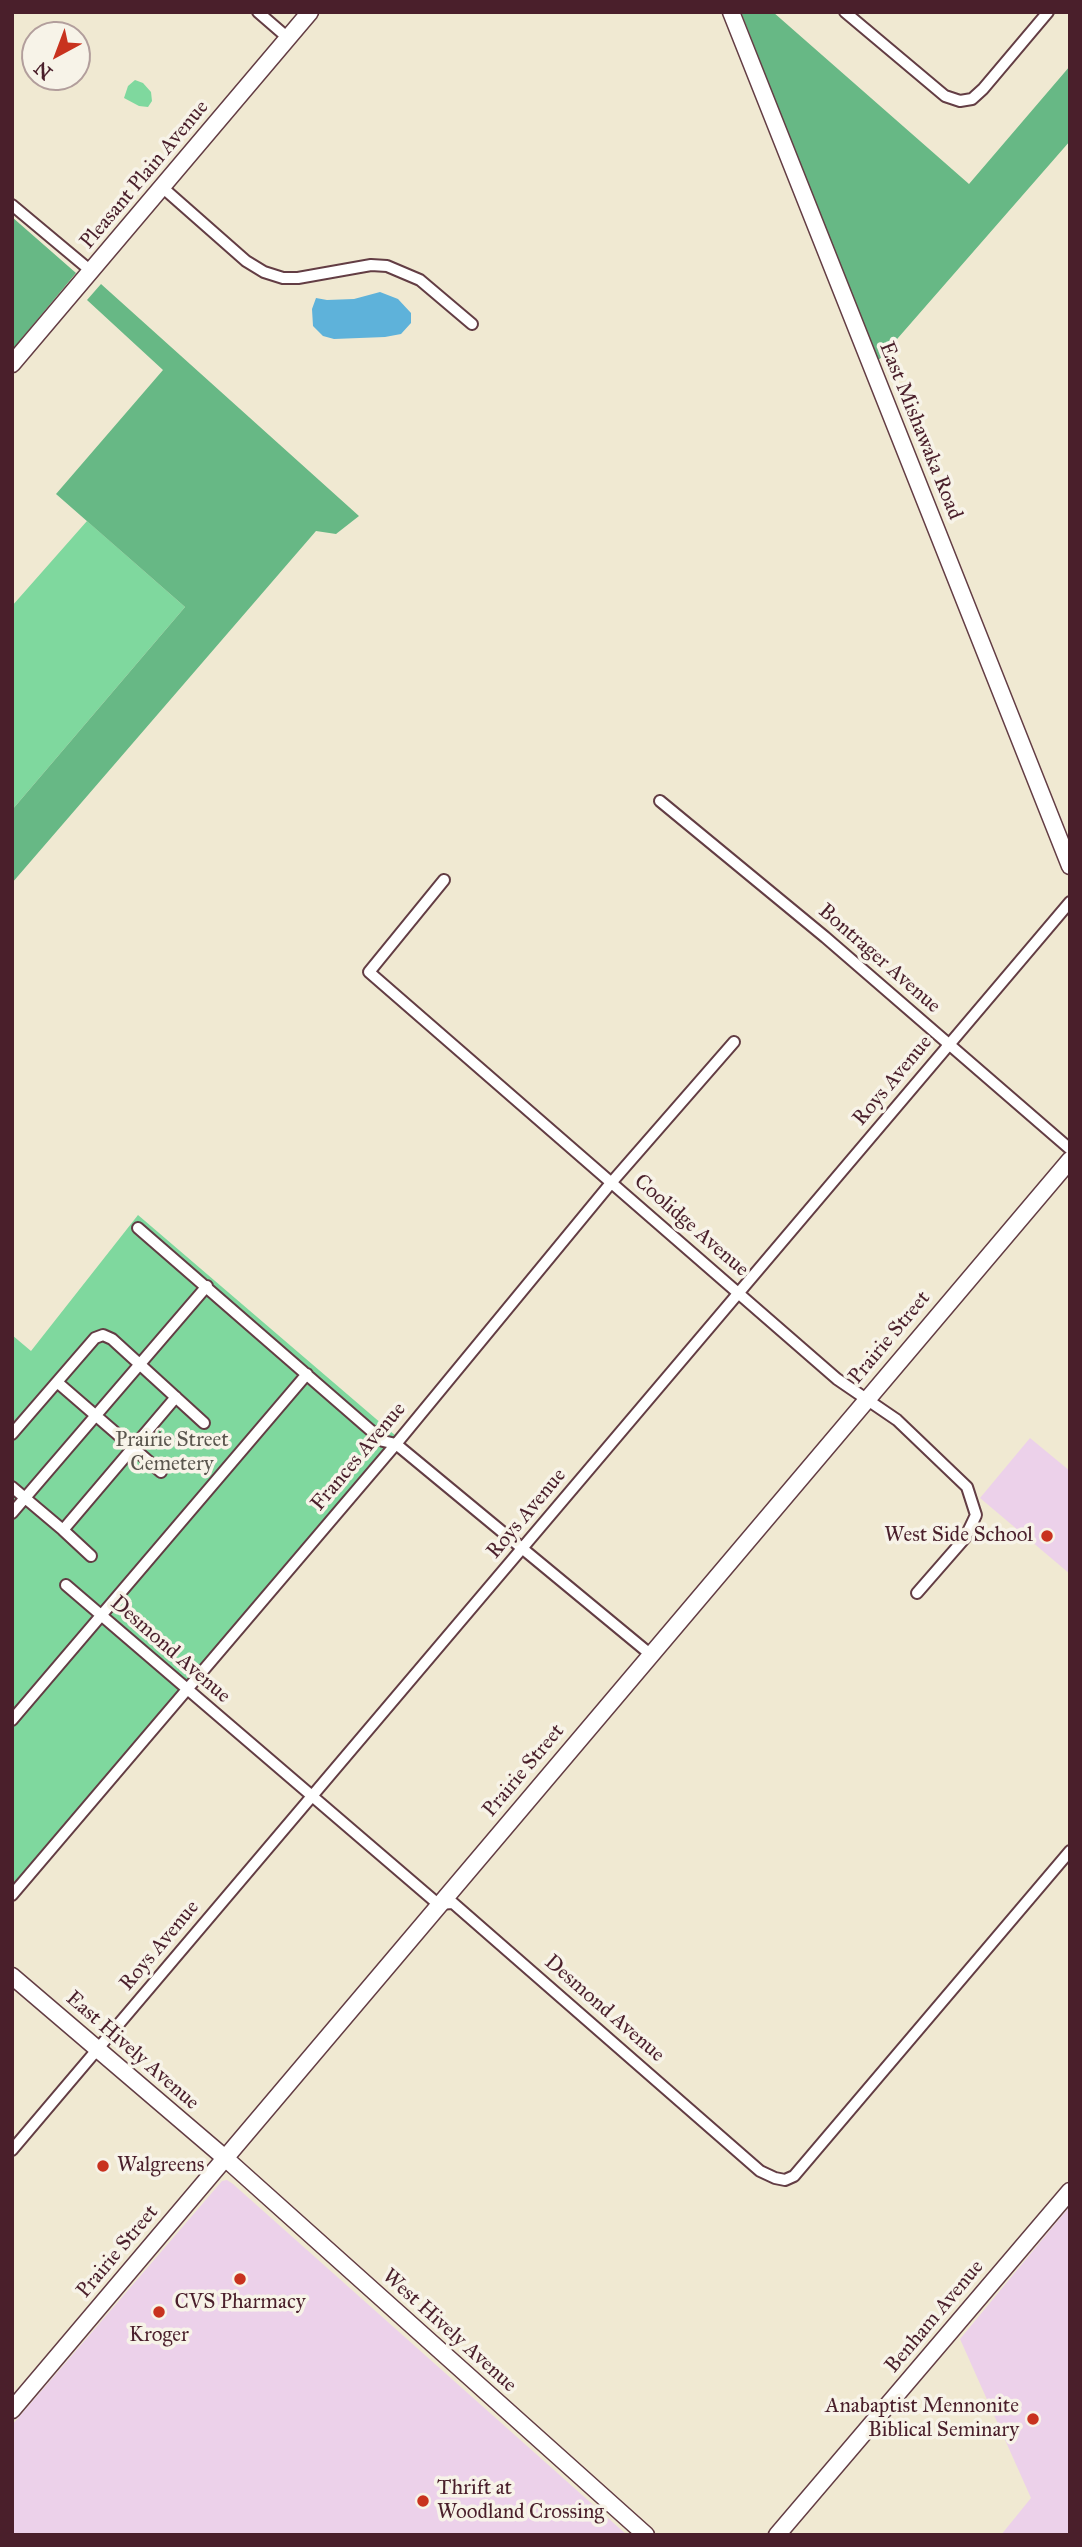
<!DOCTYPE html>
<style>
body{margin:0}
#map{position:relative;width:1082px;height:2547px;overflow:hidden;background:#f0e9d2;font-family:"IM FELL Great Primer",serif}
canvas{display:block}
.frame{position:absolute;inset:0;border:14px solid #4a1f2b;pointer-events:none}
.north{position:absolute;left:21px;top:21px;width:70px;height:70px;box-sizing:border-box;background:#f7f3e8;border:2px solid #b29e9c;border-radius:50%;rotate:221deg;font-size:19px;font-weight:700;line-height:28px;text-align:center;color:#4a1f2b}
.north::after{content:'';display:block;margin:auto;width:24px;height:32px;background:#c8321e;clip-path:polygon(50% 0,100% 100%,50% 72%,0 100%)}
</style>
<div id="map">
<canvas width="1082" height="2547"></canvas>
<div class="frame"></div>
<div class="north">N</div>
</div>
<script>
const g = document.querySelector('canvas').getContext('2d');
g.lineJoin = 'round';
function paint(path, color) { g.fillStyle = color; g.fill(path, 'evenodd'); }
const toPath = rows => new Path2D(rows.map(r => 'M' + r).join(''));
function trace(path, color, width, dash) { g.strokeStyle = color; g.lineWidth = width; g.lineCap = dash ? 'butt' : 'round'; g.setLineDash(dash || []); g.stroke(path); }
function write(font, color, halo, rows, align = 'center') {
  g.font = font + ' "IM FELL Great Primer",serif'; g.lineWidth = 7; g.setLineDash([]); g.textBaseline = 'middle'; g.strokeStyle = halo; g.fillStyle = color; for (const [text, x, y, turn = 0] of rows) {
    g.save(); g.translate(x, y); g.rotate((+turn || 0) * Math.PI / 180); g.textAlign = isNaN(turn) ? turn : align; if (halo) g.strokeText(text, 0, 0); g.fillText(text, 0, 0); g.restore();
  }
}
paint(toPath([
 [1030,1438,1070,1471,1070,1574,980,1498],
 [227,2180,233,2184,627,2535,12,2535,12,2425,222,2181],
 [1070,2206,1070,2535,1001,2535,1031,2498,960,2339]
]), '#ecd1ea');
paint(toPath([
 [135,80,143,83,151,92,152,101,148,107,139,106,124,98,128,86],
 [87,521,185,607,12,810,12,606],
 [138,1215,396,1436,12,1886,12,1335,31,1351]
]), '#7fd89e');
paint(toPath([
 [741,12,773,12,969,184,1070,66,1070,141,877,362],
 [12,217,76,273,12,350],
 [101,284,359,516,336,534,316,531,12,883,12,810,185,607,56,494,163,370,87,300]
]), '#67b885');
paint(toPath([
 [380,292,398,299,411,313,411,323,401,334,385,337,334,339,323,336,313,326,312,309,316,298,327,300,354,299]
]), '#5eb2da');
const street = toPath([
 [258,12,288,38],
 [845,12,945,96,960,101,972,99,983,89,1048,12],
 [162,187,246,261,264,272,283,278,298,278,371,265,387,266,420,280,472,324],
 [12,205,91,271],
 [660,801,825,937,1070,1149],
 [444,880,369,972,837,1379,897,1420,967,1487,976,1515,965,1538,917,1593],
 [138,1228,383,1441,396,1444,650,1654],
 [57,1382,161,1472],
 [12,1434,95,1338,103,1335,112,1339,204,1423],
 [12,1487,63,1530,176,1397],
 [12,1513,207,1286],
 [63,1530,91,1556],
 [66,1585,438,1904,453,1903,760,2171,775,2178,785,2180,794,2176,1070,1851],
 [12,1720,307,1374],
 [12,1895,396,1444,611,1183,734,1042],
 [12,2150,1070,902]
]);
const secondary = toPath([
 [731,12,1070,866],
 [12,364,310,12],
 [12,1976,225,2158,646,2535],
 [12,2410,1070,1160],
 [777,2535,1070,2191]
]);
trace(street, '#633d44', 14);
trace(secondary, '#633d44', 19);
trace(street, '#fff', 10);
trace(secondary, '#fff', 16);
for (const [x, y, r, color] of [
 [1047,1536,7,"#c8321e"],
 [103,2166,7,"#c8321e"],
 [240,2279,7,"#c8321e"],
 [159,2312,7,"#c8321e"],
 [1033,2419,7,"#c8321e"],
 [423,2501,7,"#c8321e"]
]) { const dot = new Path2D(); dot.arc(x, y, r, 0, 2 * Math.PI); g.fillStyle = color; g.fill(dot); trace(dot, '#f7f3e8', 2.5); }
write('21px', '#4a1f2b', '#f7f3e8', [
 ["Pleasant Plain Avenue",145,175,-50],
 ["East Mishawaka Road",920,431,68],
 ["Bontrager Avenue",879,959,41],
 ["Roys Avenue",893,1081,-50],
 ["Coolidge Avenue",691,1226,41],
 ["Prairie Street",890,1338,-50],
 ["Frances Avenue",359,1457,-50],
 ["Roys Avenue",527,1514,-50],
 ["Desmond Avenue",170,1650,41],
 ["Prairie Street",524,1771,-50],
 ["Roys Avenue",160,1946,-50],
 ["Desmond Avenue",604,2009,41],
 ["East Hively Avenue",132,2051,41],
 ["Prairie Street",118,2252,-50],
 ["Benham Avenue",935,2317,-50],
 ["West Hively Avenue",449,2331,42]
]);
write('21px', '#5a564e', '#f7f3e8', [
 ["Prairie Street",172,1441],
 ["Cemetery",172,1465]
]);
write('21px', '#4a1f2b', '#f7f3e8', [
 ["West Side School",1033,1536],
 ["Walgreens",117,2166,"left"],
 ["CVS Pharmacy",240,2303,"center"],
 ["Kroger",159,2336,"center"],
 ["Anabaptist Mennonite",1019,2407],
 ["Biblical Seminary",1019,2431],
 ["Thrift at",437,2489,"left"],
 ["Woodland Crossing",437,2513,"left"]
], 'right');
</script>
